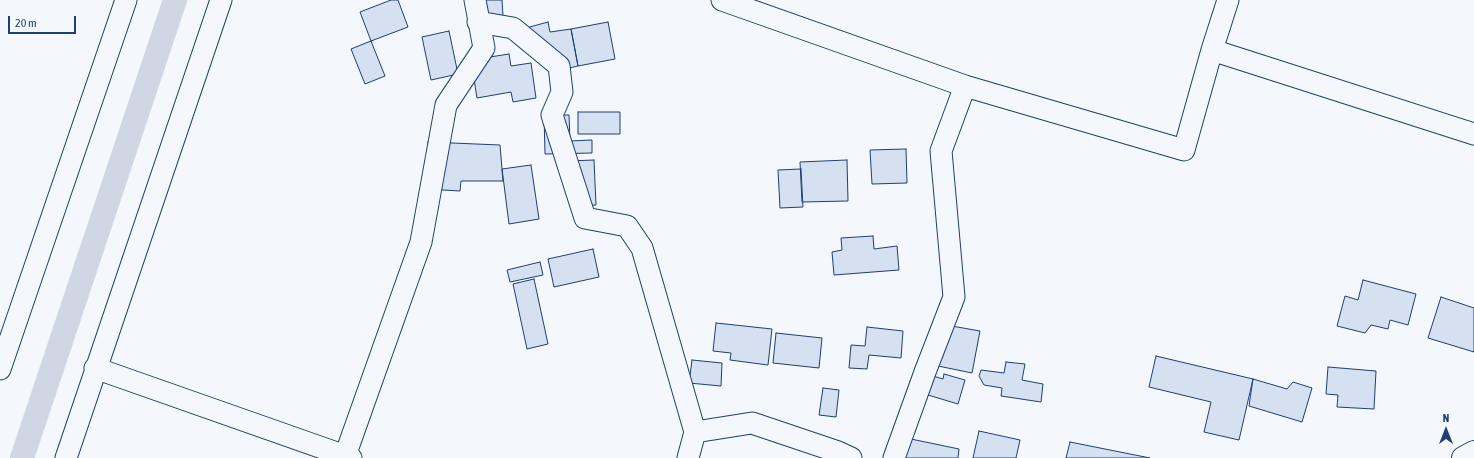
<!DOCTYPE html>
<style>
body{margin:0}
#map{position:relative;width:1474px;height:458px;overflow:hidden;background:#f4f7fb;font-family:"Asap Condensed",sans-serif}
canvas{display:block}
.north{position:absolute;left:1426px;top:410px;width:40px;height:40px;-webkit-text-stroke:3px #f4f7fb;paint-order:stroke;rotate:0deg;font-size:11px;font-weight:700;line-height:16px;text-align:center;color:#1d3f73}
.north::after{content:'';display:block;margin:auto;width:14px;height:18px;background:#1d3f73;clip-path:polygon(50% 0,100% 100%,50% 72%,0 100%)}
.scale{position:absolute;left:8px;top:16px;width:68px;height:18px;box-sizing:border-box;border:2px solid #1d3f73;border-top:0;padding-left:5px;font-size:12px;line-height:14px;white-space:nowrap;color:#1d3f73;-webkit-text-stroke:3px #f4f7fb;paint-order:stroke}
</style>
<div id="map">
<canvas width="1474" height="458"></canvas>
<div class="north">N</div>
<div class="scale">20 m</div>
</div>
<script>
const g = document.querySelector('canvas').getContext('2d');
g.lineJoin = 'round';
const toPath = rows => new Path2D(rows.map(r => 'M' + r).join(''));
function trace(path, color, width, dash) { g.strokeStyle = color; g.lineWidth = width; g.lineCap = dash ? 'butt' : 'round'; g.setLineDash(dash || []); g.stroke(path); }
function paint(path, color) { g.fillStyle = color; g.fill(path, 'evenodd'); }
trace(toPath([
 [22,458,175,0]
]), '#cfd7e4', 24);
const building = toPath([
 [391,0,398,0,408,27,371,41,360,12,391,0],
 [476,0,502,0,503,16,478,19,476,0],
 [548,22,550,32,571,29,578,66,552,72,526,28,548,22],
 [608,22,615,59,578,66,571,29,608,22],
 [449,31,458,74,431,80,422,37,449,31],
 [371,41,385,76,365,84,351,49,371,41],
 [509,54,511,66,531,63,536,98,513,102,511,92,477,98,471,60,509,54],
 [578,112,620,112,620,134,578,134,578,112],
 [544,115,569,115,570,141,592,140,592,153,545,154,544,115],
 [428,142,500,145,503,181,461,181,460,191,427,189,428,142],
 [906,149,907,183,872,184,870,150,906,149],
 [594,160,596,205,570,206,568,161,594,160],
 [847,160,848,201,802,202,800,162,847,160],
 [531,165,539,219,509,224,502,169,531,165],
 [801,169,803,207,780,208,778,170,801,169],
 [873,236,874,249,897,246,899,270,834,275,832,252,842,250,841,238,873,236],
 [593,249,599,277,554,287,548,259,593,249],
 [540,262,543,275,510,282,507,270,540,262],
 [534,279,548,344,527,349,513,284,534,279],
 [1363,280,1416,294,1408,325,1390,320,1388,329,1371,325,1365,333,1337,326,1345,296,1358,300,1363,280],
 [1441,297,1474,308,1474,352,1428,338,1441,297],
 [716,323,772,329,768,365,730,360,731,353,713,351,716,323],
 [946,325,980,331,972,373,938,366,946,325],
 [867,327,903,331,901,358,869,355,867,369,849,368,851,345,865,346,867,327],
 [776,333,822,338,819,368,773,363,776,333],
 [1156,356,1253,379,1239,440,1204,432,1211,402,1149,387,1156,356],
 [692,360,722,363,721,386,689,383,692,360],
 [1006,362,1025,364,1022,380,1043,384,1041,402,1001,396,1002,388,984,385,979,376,981,370,1004,373,1006,362],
 [1328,367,1376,371,1374,409,1337,407,1338,395,1326,394,1328,367],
 [944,374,965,380,958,404,928,395,933,376,943,379,944,374],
 [1253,379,1287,389,1293,382,1312,388,1302,422,1249,406,1253,379],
 [823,388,839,390,836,417,819,415,823,388],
 [979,431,1020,440,1016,458,973,458,979,431],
 [906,438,959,449,958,458,902,458,906,438],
 [1070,442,1150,458,1066,458,1070,442]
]);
paint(building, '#d5e0f0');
trace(building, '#1d3f73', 1);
const minor = toPath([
 [722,0,965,86,1184,150,1212,50,1228,0],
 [478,22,513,28,559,66,562,92,552,115,585,218,627,226,642,248,695,432,688,458],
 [1212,50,1474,134],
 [95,368,351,458],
 [0,369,126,0],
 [695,432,752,423,838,452,851,458],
 [345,456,421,242,446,105,484,48,475,0],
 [66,458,221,0],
 [894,458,925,372,954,297,941,151,965,86]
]);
const secondary = toPath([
 [1463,458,1474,452]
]);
trace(minor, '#1d3f73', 23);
trace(secondary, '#1d3f73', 24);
trace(minor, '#f4f7fb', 21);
trace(secondary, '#f4f7fb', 22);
</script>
